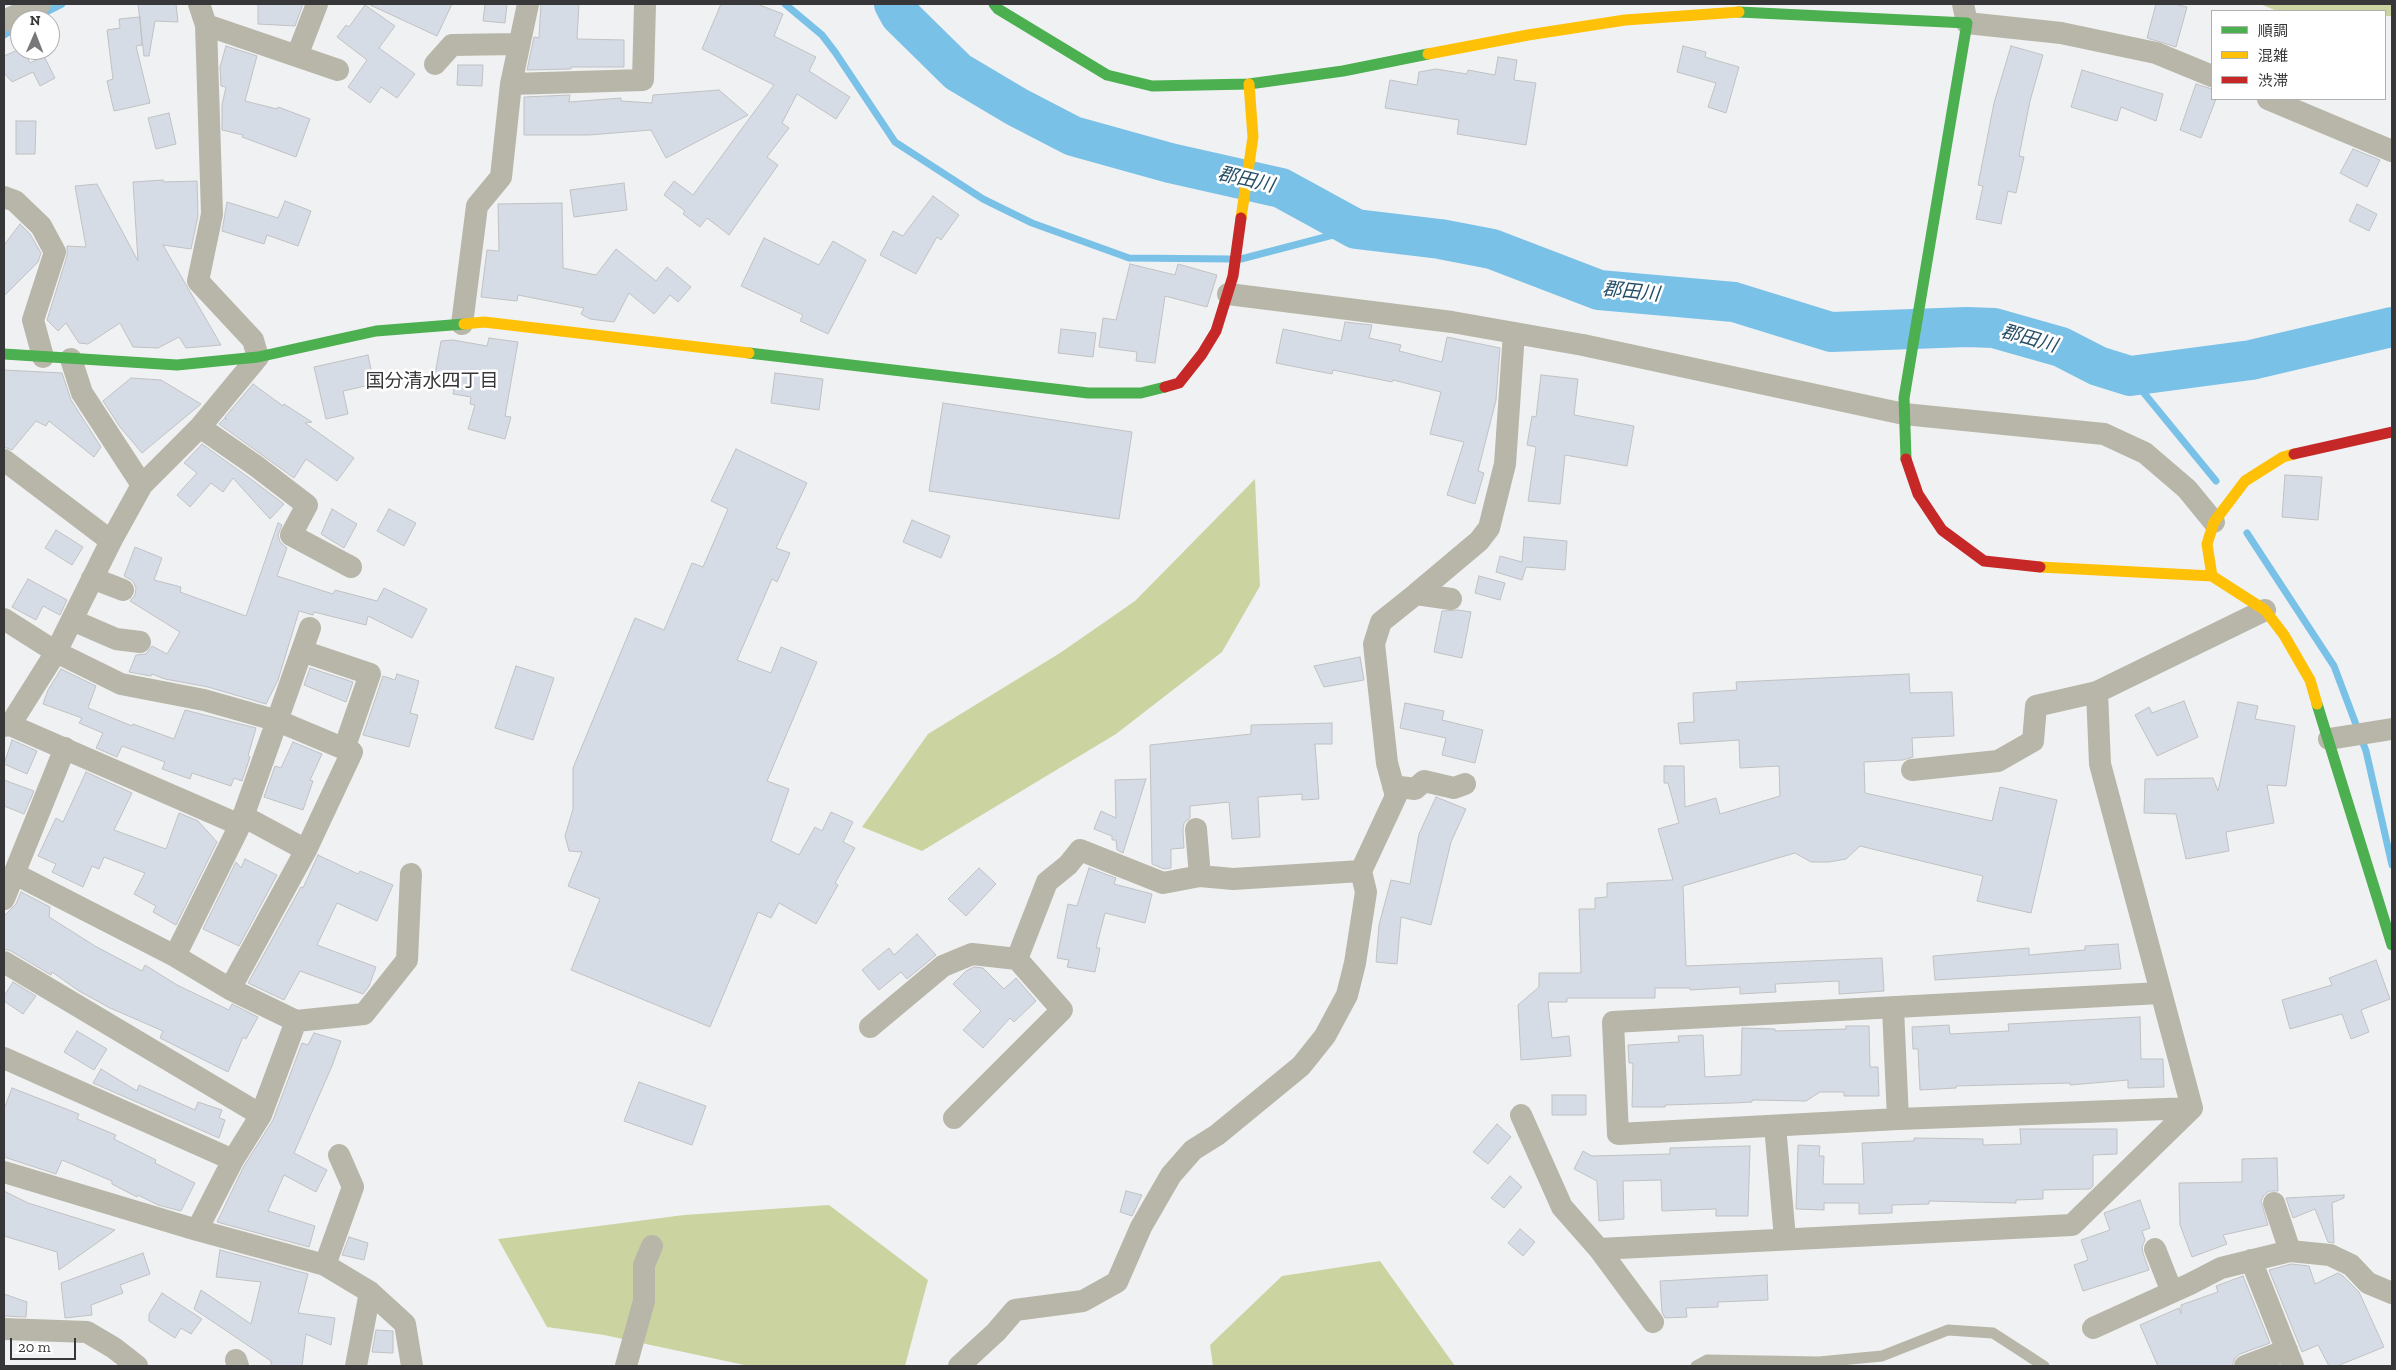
<!DOCTYPE html>
<meta charset="utf-8">
<style>
body{margin:0}
#map{position:relative;width:2396px;height:1370px;overflow:hidden;background:#f0f1f3;font-family:"Zilla Slab","Noto Sans JP",serif}
canvas{display:block}
.frame{position:absolute;inset:0;border:5px solid #373739;pointer-events:none}
.legend{position:absolute;left:2211px;top:10px;width:175px;height:90px;box-sizing:border-box;background:#fff;border:1px solid #afafb0;margin:0;padding:6px 9px;list-style:none;font-size:15px;color:#373739}
.legend li{display:flex;align-items:center;gap:10px;height:25px}
.legend b{width:25px;border:1px solid #afafb0}
.north{position:absolute;left:10px;top:10px;width:50px;height:50px;box-sizing:border-box;background:#fff;border:1px solid #afafb0;border-radius:50%;rotate:1deg;font-size:14px;font-weight:700;line-height:20px;text-align:center;color:#373739}
.north::after{content:'';display:block;margin:auto;width:18px;height:22px;background:#78787a;clip-path:polygon(50% 0,100% 100%,50% 72%,0 100%)}
.scale{position:absolute;left:10px;top:1338px;width:66px;height:22px;box-sizing:border-box;border:2px solid #373739;border-top:0;padding-left:6px;font-size:15px;line-height:18px;white-space:nowrap;color:#373739;-webkit-text-stroke:4px #fff;paint-order:stroke}
</style>
<div id="map">
<canvas width="2396" height="1370"></canvas>
<div class="frame"></div>
<ul class="legend">
<li><b style="height:6px;background:#4caf50"></b>順調</li>
<li><b style="height:6px;background:#ffc107"></b>混雑</li>
<li><b style="height:6px;background:#c62828"></b>渋滞</li>
</ul>
<div class="north">N</div>
<div class="scale">20 m</div>
</div>
<script>
const g = document.querySelector('canvas').getContext('2d');
g.lineJoin = 'round';
function paint(path, color) { g.fillStyle = color; g.fill(path, 'evenodd'); }
const toPath = rows => new Path2D(rows.map(r => 'M' + r).join(''));
function trace(path, color, width, dash) { g.strokeStyle = color; g.lineWidth = width; g.lineCap = dash ? 'butt' : 'round'; g.setLineDash(dash || []); g.stroke(path); }
function write(font, color, halo, rows, align = 'center') {
  g.font = font + ' "Zilla Slab","Noto Sans JP",serif'; g.lineWidth = 5; g.setLineDash([]); g.textBaseline = 'middle'; g.strokeStyle = halo; g.fillStyle = color; for (const [text, x, y, turn = 0] of rows) {
    g.save(); g.translate(x, y); g.rotate((+turn || 0) * Math.PI / 180); g.textAlign = isNaN(turn) ? turn : align; if (halo) g.strokeText(text, 0, 0); g.fillText(text, 0, 0); g.restore();
  }
}
paint(toPath([
 [2260,4,2392,4,2392,16,2385,16,2385,11,2277,11],
 [1255,479,1260,586,1222,652,1116,734,922,851,862,827,928,734,1060,653,1135,601],
 [829,1205,928,1280,905,1366,749,1366,604,1335,547,1327,498,1239,684,1215],
 [1380,1261,1455,1366,1213,1366,1210,1345,1282,1276]
]), '#cbd4a1');
trace(toPath([
 [785,4,822,35,835,52,895,142,983,199,1032,223,1129,258,1230,259],
 [42,14,62,4],
 [4,35,20,26],
 [1241,259,1356,229],
 [2130,376,2216,481],
 [2247,533,2334,666,2366,751,2392,865]
]), '#79c1e7', 7);
trace(toPath([
 [894,4,900,15,958,72,1017,107,1073,136,1170,163,1281,188,1356,229,1440,239,1492,249,1599,290,1734,302,1831,332,1967,327,1994,328,2061,347,2098,366,2130,376,2251,360,2392,327]
]), '#79c1e7', 40);
const building = toPath([
 [138,4,176,4,178,22,155,21,149,56,144,56,138,4],
 [258,4,303,4,295,26,258,24,258,4],
 [368,4,452,4,437,36,368,4],
 [485,4,507,4,505,23,483,21,485,4],
 [541,4,579,4,577,39,624,40,624,67,571,67,571,69,527,70,534,37,539,38,541,4],
 [721,4,757,4,783,14,774,36,816,57,809,71,850,97,836,119,797,94,782,123,789,128,767,157,778,165,729,235,707,218,700,227,683,214,685,211,664,195,674,181,693,195,774,85,702,49,721,4],
 [2156,4,2174,4,2187,7,2176,47,2147,38,2156,4],
 [365,5,395,26,379,48,415,74,397,98,381,87,370,103,348,87,367,60,337,37,346,25,349,27,365,5],
 [140,17,142,45,136,46,150,103,114,111,107,81,113,79,107,30,120,28,119,19,140,17],
 [226,46,257,56,245,101,277,109,278,107,310,119,296,157,242,137,243,135,222,130,222,105,226,87,221,86,220,67,226,46],
 [1683,46,1706,52,1705,57,1739,67,1726,113,1708,107,1716,83,1677,72,1683,46],
 [2011,46,2043,55,2030,101,2019,156,2024,157,2016,193,2008,191,2001,224,1976,219,1983,186,1978,185,1994,103,2011,46],
 [20,49,24,50,30,63,44,56,55,78,40,86,33,72,12,82,4,73,4,56,20,49],
 [1498,57,1517,60,1514,80,1536,83,1526,145,1457,134,1459,120,1385,108,1390,80,1417,85,1419,72,1436,69,1467,74,1468,70,1495,75,1498,57],
 [458,65,483,65,482,86,457,85,458,65],
 [2082,70,2163,94,2156,121,2121,107,2117,121,2071,107,2082,70],
 [2196,84,2212,89,2212,99,2216,99,2201,138,2180,130,2196,84],
 [719,90,748,115,666,158,651,130,589,135,524,135,524,97,570,95,569,102,621,98,621,101,652,103,653,95,719,90],
 [169,113,176,144,156,149,148,118,169,113],
 [16,121,36,121,35,154,16,154,16,121],
 [2353,149,2380,160,2367,187,2340,173,2353,149],
 [163,180,164,182,197,181,198,216,191,249,163,245,221,345,186,348,179,337,158,348,133,347,120,323,88,344,79,343,66,323,58,331,47,320,67,256,67,246,86,247,75,186,97,184,138,261,133,182,163,180],
 [624,183,627,210,574,217,570,190,624,183],
 [933,196,959,215,941,240,937,237,916,274,880,255,893,231,903,236,933,196],
 [285,201,311,211,298,246,267,235,264,244,222,231,227,202,278,218,285,201],
 [562,203,563,268,596,275,616,249,656,281,667,267,691,287,678,302,670,295,654,314,629,293,614,322,590,319,581,314,584,308,518,295,517,301,481,297,487,250,499,251,498,204,562,203],
 [2357,204,2377,214,2369,231,2349,221,2357,204],
 [20,224,30,234,41,253,38,262,4,296,4,245,20,224],
 [764,238,819,265,833,241,866,260,828,334,800,321,803,315,741,286,764,238],
 [1130,264,1175,275,1178,264,1217,275,1207,307,1165,296,1155,363,1136,361,1137,352,1099,347,1103,318,1116,320,1130,264],
 [1345,322,1372,325,1369,338,1401,345,1399,351,1442,362,1447,337,1500,348,1496,400,1478,471,1484,473,1475,504,1447,495,1464,442,1430,434,1441,392,1393,380,1392,382,1333,370,1332,374,1276,363,1283,329,1341,341,1345,322],
 [1061,329,1096,333,1093,357,1058,353,1061,329],
 [489,338,518,342,505,416,511,417,505,439,468,429,475,405,470,404,471,397,453,394,454,389,433,385,441,341,453,340,487,346,489,338],
 [368,355,374,384,343,391,348,414,326,419,314,367,368,355],
 [4,370,62,373,71,400,101,447,94,457,49,421,46,426,36,421,12,450,4,447,4,370],
 [775,373,823,379,819,410,771,403,775,373],
 [1541,375,1578,379,1574,415,1634,426,1627,466,1565,455,1560,504,1528,501,1536,447,1527,445,1532,416,1536,417,1541,375],
 [131,378,161,380,201,404,142,453,120,427,103,401,131,378],
 [253,384,283,406,284,404,312,422,305,423,354,458,337,481,306,459,294,478,219,424,225,418,227,420,225,417,253,384],
 [943,403,1132,432,1119,519,929,491,943,403],
 [202,444,248,477,284,504,270,519,233,478,223,492,211,483,190,507,177,495,197,473,184,463,202,444],
 [736,449,807,483,776,548,790,553,777,582,772,579,737,660,771,673,781,647,817,662,767,781,789,789,771,841,799,855,815,827,822,831,831,812,853,822,843,842,855,848,835,883,838,885,816,924,779,903,771,918,758,912,710,1027,571,970,600,899,568,886,582,852,569,851,565,836,573,809,573,768,635,618,664,630,692,563,703,567,728,509,711,501,736,449],
 [2285,475,2322,477,2318,520,2282,517,2285,475],
 [332,509,357,524,344,548,321,534,332,509],
 [389,509,416,523,404,546,377,531,389,509],
 [912,520,950,536,941,558,903,542,912,520],
 [278,523,282,525,278,535,280,542,287,548,277,576,333,594,335,590,377,601,384,588,427,609,412,638,368,616,366,625,314,612,313,615,299,611,278,680,266,704,208,687,165,679,152,674,151,676,129,672,136,655,146,654,152,646,167,654,180,632,130,601,135,595,136,588,133,581,124,576,135,547,162,558,154,580,181,587,180,592,246,616,278,523],
 [56,530,83,547,72,565,45,548,56,530],
 [1524,537,1567,541,1565,570,1526,567,1522,580,1496,572,1500,556,1522,562,1524,537],
 [1479,576,1505,583,1500,600,1475,593,1479,576],
 [28,579,67,600,60,615,43,606,36,620,12,607,28,579],
 [1458,610,1471,612,1462,658,1434,652,1442,611,1458,610],
 [1360,657,1364,680,1324,687,1314,666,1360,657],
 [516,666,554,678,533,740,495,728,516,666],
 [310,668,353,682,346,702,304,685,310,668],
 [61,669,96,686,88,708,132,726,133,724,174,739,185,710,256,728,248,756,250,757,242,781,234,778,231,786,192,773,190,779,162,769,165,762,122,746,117,757,96,748,103,733,79,723,82,718,43,704,48,690,61,669],
 [397,674,419,681,410,713,418,715,409,747,363,735,383,676,395,680,397,674],
 [1909,674,1910,693,1952,692,1954,736,1912,738,1913,757,1903,760,1864,762,1865,793,1992,821,2000,787,2057,800,2031,913,1977,901,1983,876,1860,846,1846,859,1829,862,1811,862,1795,853,1683,886,1686,966,1882,958,1884,991,1839,994,1839,981,1775,984,1776,992,1740,994,1740,987,1690,990,1690,988,1655,988,1655,998,1567,998,1567,1002,1548,1002,1552,1038,1569,1036,1571,1056,1521,1060,1518,1005,1539,987,1539,973,1581,973,1579,909,1595,909,1595,898,1607,897,1607,883,1673,880,1658,829,1679,823,1668,783,1664,783,1664,766,1684,766,1685,807,1716,798,1720,814,1780,796,1779,766,1740,768,1739,740,1680,744,1678,723,1694,722,1693,693,1737,690,1736,682,1909,674],
 [2184,701,2198,737,2157,756,2135,715,2149,707,2152,713,2184,701],
 [2238,702,2258,706,2255,719,2295,726,2286,786,2267,785,2274,823,2226,832,2229,851,2186,859,2176,814,2144,813,2145,779,2213,778,2218,791,2238,702],
 [1405,703,1444,711,1442,720,1483,730,1475,763,1442,755,1446,738,1400,728,1405,703],
 [1332,723,1332,744,1315,744,1319,799,1302,800,1302,794,1258,797,1260,837,1232,839,1229,802,1190,806,1190,818,1184,823,1183,830,1184,848,1171,849,1171,868,1164,869,1152,864,1150,745,1251,734,1251,725,1332,723],
 [12,740,37,751,27,774,4,764,12,740],
 [293,742,322,754,310,780,313,781,303,810,264,797,275,766,281,768,293,742],
 [86,772,132,793,114,830,166,849,179,813,198,821,217,842,176,925,153,912,156,906,134,894,145,873,104,857,99,869,92,866,83,887,52,872,56,864,38,856,56,818,63,822,86,772],
 [1146,779,1132,824,1123,853,1117,850,1116,840,1112,840,1112,836,1094,829,1101,811,1116,818,1115,780,1146,779],
 [4,780,34,791,24,814,4,806,4,780],
 [1436,797,1466,809,1451,842,1431,925,1401,917,1397,964,1376,962,1379,925,1391,880,1410,884,1419,834,1436,797],
 [318,855,358,874,360,871,393,885,377,921,337,903,317,945,376,967,369,986,363,994,300,971,284,1000,248,983,301,887,303,888,318,855],
 [245,859,277,875,239,946,203,929,236,862,241,868,245,859],
 [979,868,996,884,966,916,948,899,979,868],
 [1089,868,1116,878,1114,884,1152,894,1145,923,1105,913,1096,948,1100,948,1095,972,1067,967,1069,960,1057,958,1068,904,1077,906,1089,868],
 [21,892,50,907,49,917,95,946,142,971,145,965,177,985,229,1010,232,1004,258,1017,246,1039,243,1037,228,1072,160,1038,163,1031,110,1008,79,991,52,972,51,975,11,951,4,949,4,916,16,904,21,892],
 [917,934,936,955,907,979,901,972,879,990,862,970,889,948,894,955,917,934],
 [2118,944,2121,969,1935,980,1933,956,2029,948,2029,955,2085,950,2085,946,2118,944],
 [2376,960,2390,999,2361,1010,2369,1032,2351,1039,2342,1014,2290,1029,2282,1000,2332,985,2329,978,2376,960],
 [974,967,983,968,1004,989,1016,978,1036,1001,1014,1022,1010,1018,983,1048,963,1030,981,1011,953,984,966,971,974,967],
 [13,982,36,996,23,1014,4,1001,4,996,13,982],
 [2140,1017,2141,1059,2163,1059,2164,1087,2128,1088,2128,1080,2070,1085,2070,1083,1956,1086,1956,1088,1920,1090,1918,1049,1913,1049,1912,1027,1949,1025,1950,1034,2009,1031,2008,1024,2140,1017],
 [1846,1026,1869,1026,1870,1067,1878,1067,1879,1096,1844,1096,1844,1092,1820,1092,1806,1101,1752,1100,1752,1102,1734,1103,1665,1105,1665,1107,1632,1107,1633,1063,1629,1063,1628,1045,1679,1042,1678,1036,1703,1035,1705,1077,1741,1075,1742,1028,1775,1029,1775,1031,1846,1029,1846,1026],
 [77,1031,107,1049,94,1070,64,1052,77,1031],
 [314,1033,341,1041,332,1066,294,1153,327,1170,316,1192,284,1175,268,1211,315,1226,309,1247,217,1222,244,1166,273,1120,302,1043,308,1045,314,1033],
 [101,1069,137,1091,139,1085,195,1110,198,1102,222,1110,219,1118,225,1120,219,1138,93,1083,101,1069],
 [639,1082,706,1106,692,1145,624,1121,639,1082],
 [12,1088,79,1114,77,1119,116,1135,114,1139,156,1160,155,1163,195,1183,181,1211,158,1205,138,1195,137,1197,112,1184,112,1181,62,1160,56,1174,4,1157,4,1109,12,1088],
 [1552,1095,1586,1095,1586,1115,1552,1115,1552,1095],
 [1497,1124,1511,1137,1488,1164,1473,1152,1497,1124],
 [2020,1129,2117,1129,2117,1154,2093,1155,2093,1186,2090,1189,2043,1190,2043,1199,2016,1200,2016,1203,1929,1201,1929,1204,1892,1205,1892,1213,1859,1214,1859,1203,1824,1203,1824,1210,1796,1209,1798,1145,1820,1146,1819,1156,1824,1156,1823,1184,1864,1184,1862,1143,1914,1141,1914,1138,1983,1139,1983,1145,2021,1144,2020,1129],
 [1750,1146,1748,1216,1716,1216,1716,1209,1662,1211,1661,1180,1623,1181,1624,1219,1599,1221,1597,1181,1574,1169,1583,1151,1592,1156,1670,1154,1670,1148,1750,1146],
 [2277,1158,2278,1191,2269,1191,2264,1195,2261,1201,2268,1225,2223,1235,2227,1244,2192,1257,2180,1225,2179,1183,2242,1182,2242,1159,2277,1158],
 [1510,1176,1522,1187,1504,1208,1491,1198,1510,1176],
 [4,1191,28,1203,115,1230,59,1270,57,1252,4,1236,4,1191],
 [1126,1191,1142,1195,1132,1216,1120,1212,1126,1191],
 [2344,1195,2344,1198,2332,1203,2334,1243,2328,1242,2315,1209,2293,1218,2286,1198,2344,1195],
 [2140,1200,2150,1228,2142,1231,2145,1240,2142,1247,2143,1253,2149,1270,2083,1291,2074,1265,2088,1260,2081,1240,2110,1230,2104,1213,2140,1200],
 [1520,1229,1535,1242,1523,1256,1508,1243,1520,1229],
 [349,1237,368,1243,364,1260,342,1255,349,1237],
 [220,1250,308,1274,298,1313,335,1318,331,1345,306,1334,302,1366,271,1366,271,1361,194,1309,201,1290,251,1324,261,1282,216,1277,220,1250],
 [143,1253,150,1274,120,1285,123,1293,91,1305,92,1315,65,1318,61,1283,143,1253],
 [2291,1264,2309,1266,2315,1284,2338,1273,2343,1276,2359,1292,2384,1347,2337,1366,2329,1366,2318,1345,2302,1352,2269,1270,2291,1264],
 [1767,1275,1768,1300,1718,1302,1718,1307,1686,1308,1687,1317,1665,1318,1662,1312,1660,1281,1767,1275],
 [2243,1276,2270,1343,2240,1354,2235,1358,2232,1366,2158,1366,2140,1325,2179,1308,2181,1314,2181,1305,2218,1292,2216,1286,2243,1276],
 [162,1293,202,1319,191,1334,181,1328,175,1338,149,1321,149,1314,162,1293],
 [4,1294,27,1302,26,1317,4,1316,4,1294],
 [376,1330,393,1331,393,1353,372,1352,376,1330]
]);
paint(building, '#d6dce5');
trace(building, '#c0c1c3', 1);
trace(toPath([
 [1696,1366,1707,1360,1819,1362,1882,1356,1948,1330,1993,1333,2044,1366]
]), '#b8b6a8', 11);
trace(toPath([
 [1963,4,1967,23,2061,33,2156,53,2212,76],
 [4,21,40,4],
 [206,25,338,70],
 [297,56,317,4],
 [435,64,452,45,518,44],
 [511,84,643,80,645,4],
 [2268,99,2392,151],
 [4,197,15,201,41,226,55,252,33,320,43,357],
 [1228,294,1452,322,1583,345,1904,414,2104,434,2145,453,2187,489,2214,522],
 [462,324,477,206,501,177,511,84,528,4],
 [71,359,82,393,142,485],
 [200,427,256,466,307,505,291,535,351,567],
 [4,460,111,541],
 [92,578,123,590],
 [1451,599,1416,594,1479,541,1489,528,1505,464,1514,333],
 [4,619,56,652,121,684,204,700,278,721,352,752,306,850,230,989],
 [72,620,116,639,140,642],
 [302,651,370,674,344,749],
 [10,725,240,825,175,956],
 [4,726,10,725,56,652,111,541,142,485,200,427,258,357,253,340,198,281,212,214,206,25,199,4],
 [2329,739,2392,729],
 [1912,770,1998,761,2033,741,2036,706,2097,692],
 [1393,786,1415,789,1424,781,1454,788,1465,784],
 [243,816,306,850],
 [240,825,310,628],
 [1196,829,1200,876],
 [15,874,175,956,230,989,296,1021,261,1115,233,1160,197,1230],
 [4,899,65,748],
 [4,962,261,1115],
 [2160,993,1613,1022,1618,1134,1898,1119,2192,1108],
 [1893,1008,1898,1119],
 [296,1021,364,1014,407,960,411,874],
 [870,1027,943,966,972,954,1017,959],
 [4,1058,233,1160],
 [2192,1108,2100,764,2097,692,2265,610],
 [1521,1115,1562,1207,1599,1249,2072,1225,2192,1108],
 [954,1118,1062,1010,1017,959,1047,882,1068,865,1080,850,1163,883,1200,876,1233,879,1361,871,1396,796,1387,763,1374,644,1381,622,1416,594],
 [1775,1126,1785,1238],
 [4,1172,197,1230,325,1265,370,1292,405,1324,412,1366],
 [2274,1203,2290,1251],
 [1599,1249,1653,1322],
 [2155,1249,2172,1292],
 [2251,1260,2293,1366],
 [325,1265,353,1187,339,1155],
 [2093,1328,2190,1284,2221,1268,2290,1251,2330,1255,2351,1265,2368,1283,2392,1293],
 [4,1329,87,1332,114,1348,137,1366],
 [236,1360,238,1366],
 [356,1366,370,1292],
 [626,1366,644,1301,644,1265,652,1246],
 [959,1366,996,1332,1015,1310,1083,1301,1117,1282,1141,1227,1171,1175,1193,1150,1217,1135,1301,1066,1325,1036,1347,995,1355,963,1366,892,1361,871],
 [2245,1366,2287,1350]
]), '#b8b6a8', 22);
trace(toPath([
 [994,4,998,9,1107,75,1152,86,1249,84,1343,71,1428,54],
 [1739,12,1967,23,1904,398,1906,459],
 [749,353,1088,393,1141,393,1165,387],
 [4,354,177,365,258,357,376,331,464,324],
 [2317,704,2392,945]
]), '#4caf50', 11);
trace(toPath([
 [1428,54,1528,35,1625,20,1739,12],
 [1241,218,1253,137,1249,84],
 [464,324,484,322,749,353],
 [2040,567,2212,576,2265,610,2284,635,2310,680,2317,704],
 [2212,576,2207,544,2214,522,2245,481,2283,457,2294,454]
]), '#ffc107', 11);
trace(toPath([
 [1165,387,1179,383,1202,354,1216,331,1233,276,1241,218],
 [2294,454,2392,432],
 [1906,459,1918,494,1942,530,1984,561,2040,567]
]), '#c62828', 11);
write('italic 19px', '#264f67', '#fff', [
 ["郡田川",1246,180,13],
 ["郡田川",1631,292,6],
 ["郡田川",2029,339,16]
]);
write('19px', '#373739', '#fff', [
 ["国分清水四丁目",432,382]
]);
</script>
